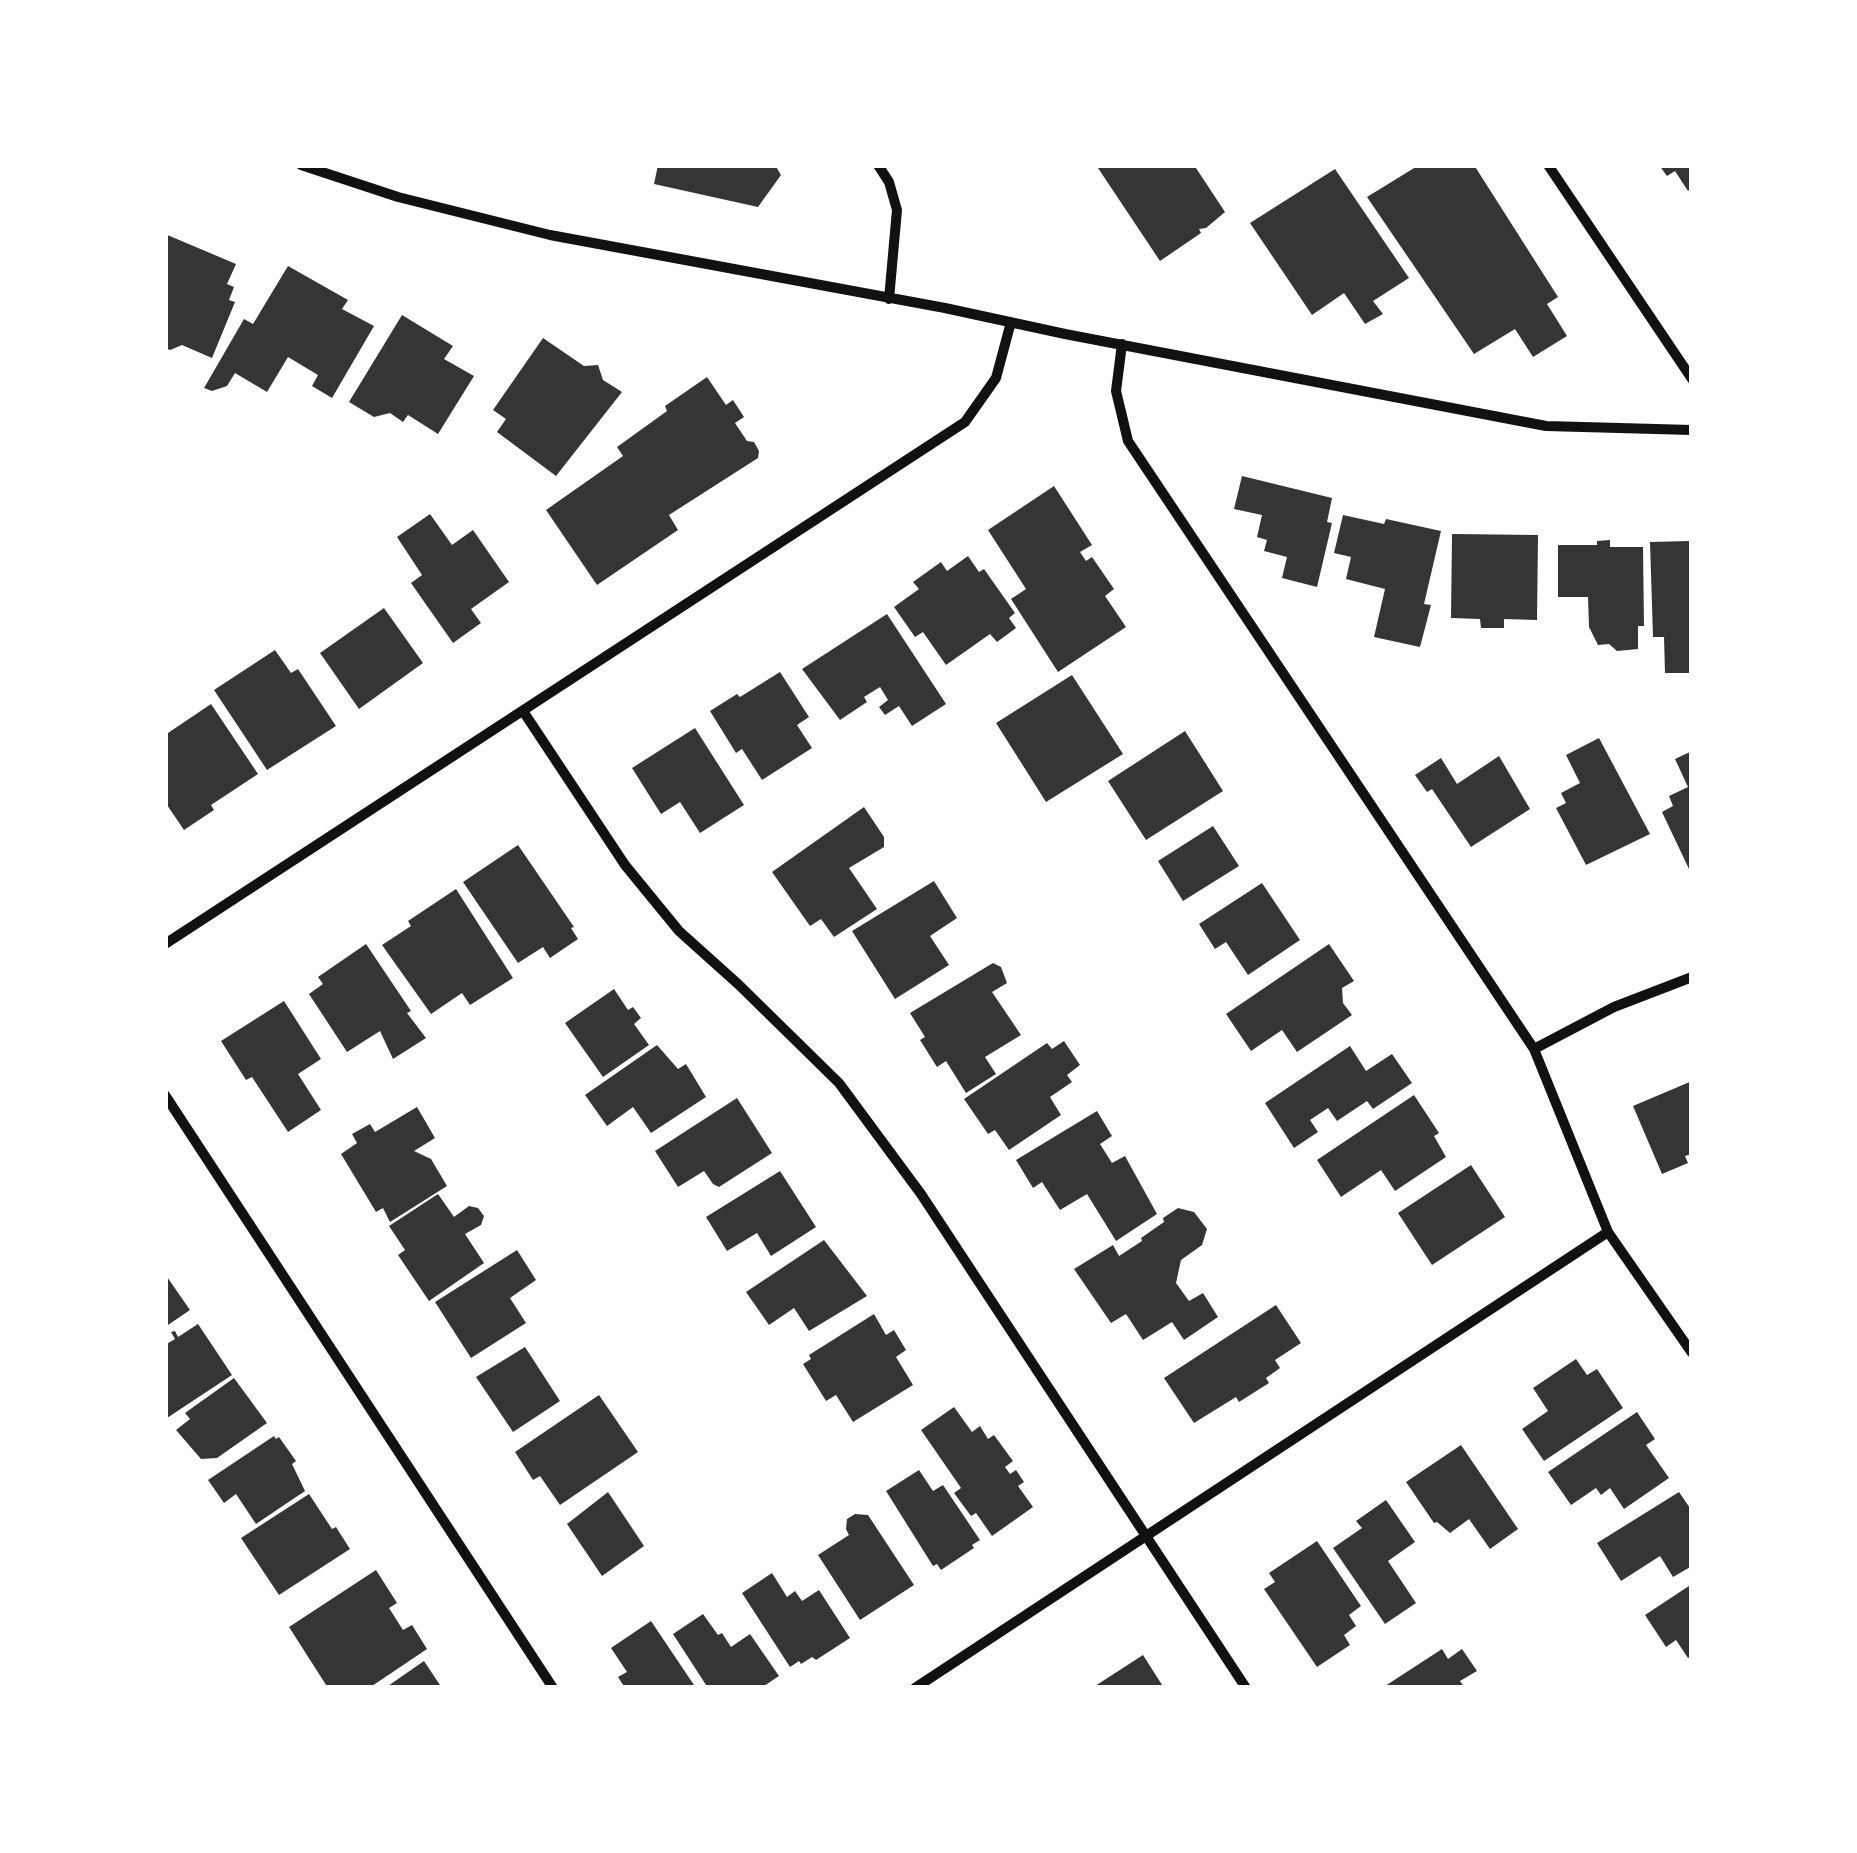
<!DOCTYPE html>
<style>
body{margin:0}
#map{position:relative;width:1857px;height:1853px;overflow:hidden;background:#fff;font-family:"Archivo Narrow",sans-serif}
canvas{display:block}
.frame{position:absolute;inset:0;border:168px solid #fff;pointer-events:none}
</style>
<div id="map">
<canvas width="1857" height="1853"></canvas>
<div class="frame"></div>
</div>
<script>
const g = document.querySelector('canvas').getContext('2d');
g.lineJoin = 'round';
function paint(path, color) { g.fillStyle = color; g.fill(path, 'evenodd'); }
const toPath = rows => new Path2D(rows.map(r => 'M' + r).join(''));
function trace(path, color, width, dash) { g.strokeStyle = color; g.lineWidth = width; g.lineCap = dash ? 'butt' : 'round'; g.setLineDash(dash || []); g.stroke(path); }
paint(toPath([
 [658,165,775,165,781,175,758,207,654,184],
 [1096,165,1194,165,1225,212,1206,228,1199,229,1201,233,1160,261],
 [1419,165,1474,165,1558,297,1547,304,1567,336,1533,357,1515,329,1474,354,1367,197],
 [1659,165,1692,165,1692,188,1688,191,1675,171,1667,176],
 [1335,169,1409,278,1373,301,1383,314,1365,324,1344,293,1312,315,1250,223],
 [165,234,236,264,227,284,234,287,229,300,235,302,212,358,182,345,170,350,165,348],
 [288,266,348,300,342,309,374,326,332,398,312,386,318,375,288,357,267,392,235,373,227,386,212,391,204,388,244,319,253,324],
 [402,315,453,346,444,359,474,376,438,434,408,415,403,422,390,413,374,417,349,402],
 [543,338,584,366,598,365,603,380,622,392,556,476,497,432,506,419,493,410],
 [707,377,726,405,733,400,744,417,735,423,747,441,754,442,759,451,758,458,669,515,678,530,597,585,546,510,623,456,617,447,667,411,665,406],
 [1242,476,1332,498,1327,522,1332,523,1317,587,1282,578,1287,557,1264,551,1267,540,1257,537,1262,515,1234,509],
 [1054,486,1092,545,1080,552,1086,561,1092,557,1114,589,1105,596,1126,627,1058,672,1011,599,1026,589,988,530],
 [430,514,452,545,473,530,509,582,471,609,481,623,453,643,411,583,422,575,397,537],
 [1343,515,1384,524,1386,519,1441,531,1424,604,1431,605,1420,647,1374,637,1385,589,1346,579,1351,557,1334,553],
 [1452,534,1538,535,1537,620,1504,619,1504,628,1481,628,1480,619,1451,618],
 [1610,540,1610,547,1643,547,1644,626,1638,626,1638,649,1617,651,1609,644,1598,645,1589,627,1588,597,1558,597,1558,545,1597,545,1597,541],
 [1689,541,1692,673,1665,673,1664,637,1653,637,1650,542],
 [968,556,979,572,984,569,1015,613,1009,618,1016,628,997,642,990,634,946,665,923,632,915,637,894,607,919,589,913,582,941,562,947,571],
 [384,608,423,663,359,709,320,653],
 [887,614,946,704,912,726,899,706,885,715,879,707,888,700,880,687,864,697,867,702,840,720,802,669],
 [275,650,291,673,298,669,336,726,267,770,214,690],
 [780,672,809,717,797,725,812,748,762,780,742,749,736,753,710,711,737,694,740,697],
 [1072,675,1123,754,1046,802,996,723],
 [211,704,258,774,211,805,214,810,184,830,165,802,165,735],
 [695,728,744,805,700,833,680,802,661,814,632,768],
 [1185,731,1223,791,1146,840,1108,781],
 [1599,738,1650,834,1586,865,1556,808,1566,803,1561,793,1580,783,1566,755],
 [1692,751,1692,868,1689,869,1662,812,1673,806,1669,796,1688,787,1675,759],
 [1499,756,1530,809,1471,847,1432,789,1427,792,1415,775,1441,758,1457,784],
 [864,807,884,837,884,847,849,868,877,909,834,937,821,919,810,926,772,872],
 [1213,826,1239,866,1183,901,1158,861],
 [518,845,574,927,571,928,578,939,550,958,543,947,518,963,463,882],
 [934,881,957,918,930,936,949,965,895,999,852,931],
 [1262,883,1300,940,1248,975,1226,942,1215,949,1199,924],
 [456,889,513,978,470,1005,462,993,431,1014,382,945,411,926,408,921],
 [366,944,411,1011,407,1013,426,1038,393,1059,380,1031,347,1052,309,994,323,984,318,977],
 [1329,944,1354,981,1342,988,1343,1003,1352,1015,1297,1052,1282,1030,1251,1051,1226,1014],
 [993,963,1001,967,1007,983,992,992,1021,1035,985,1057,996,1074,966,1093,946,1061,937,1067,920,1040,925,1037,910,1013],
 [614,989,628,1010,633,1007,641,1018,634,1024,649,1045,603,1077,565,1023],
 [284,1001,321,1059,298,1074,321,1110,288,1132,252,1077,246,1080,221,1041],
 [1064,1041,1080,1065,1067,1075,1072,1082,1050,1097,1061,1115,1009,1150,995,1130,988,1134,964,1099,1047,1043,1052,1049],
 [657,1045,678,1069,686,1064,706,1097,651,1133,633,1107,607,1126,585,1095],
 [1350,1046,1366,1071,1392,1054,1412,1083,1373,1109,1367,1101,1337,1121,1328,1108,1310,1120,1318,1132,1294,1148,1265,1103],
 [1692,1081,1692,1154,1685,1156,1688,1163,1662,1174,1633,1106],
 [1414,1095,1439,1133,1434,1136,1446,1157,1395,1191,1381,1170,1341,1197,1317,1160],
 [737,1098,772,1153,719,1187,713,1184,704,1171,678,1187,655,1151],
 [417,1107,435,1138,414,1151,431,1159,447,1186,390,1222,383,1208,376,1212,341,1154,357,1143,352,1134,370,1124,375,1132],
 [1097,1111,1112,1136,1100,1144,1112,1163,1125,1156,1157,1214,1116,1241,1087,1194,1060,1210,1042,1182,1033,1188,1016,1160],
 [1471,1165,1505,1217,1432,1265,1398,1213],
 [780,1171,816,1227,771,1256,757,1233,727,1251,706,1217],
 [438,1194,454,1217,469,1206,478,1208,484,1216,481,1225,465,1234,484,1263,429,1301,398,1255,405,1250,389,1226],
 [1178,1208,1194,1212,1207,1229,1202,1245,1181,1260,1176,1283,1189,1301,1203,1293,1218,1317,1184,1340,1172,1322,1143,1340,1126,1314,1111,1323,1074,1269,1113,1245,1119,1256,1142,1241,1141,1238,1164,1222,1163,1218],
 [824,1240,867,1296,809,1331,794,1308,769,1325,746,1292],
 [517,1250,536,1280,510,1298,526,1323,471,1358,435,1302],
 [165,1274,190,1310,165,1327],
 [1276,1305,1301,1343,1275,1360,1280,1368,1266,1378,1269,1383,1239,1402,1236,1397,1194,1423,1164,1378],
 [874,1314,886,1335,894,1330,906,1350,896,1357,913,1385,853,1422,836,1395,826,1401,803,1364,811,1359,809,1355],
 [198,1324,232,1375,167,1418,165,1345,175,1339,171,1332,175,1331,178,1337],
 [525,1347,560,1401,513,1432,476,1377],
 [1576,1359,1587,1375,1597,1369,1623,1408,1544,1461,1522,1429,1548,1411,1533,1388],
 [234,1378,267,1423,217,1458,201,1459,176,1430,190,1419,185,1413],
 [599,1395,638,1452,560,1505,540,1476,533,1480,515,1452],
 [954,1407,972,1432,980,1426,988,1439,994,1435,1013,1461,1005,1467,1010,1474,1016,1470,1024,1482,1018,1486,1033,1507,992,1536,976,1513,971,1516,954,1493,961,1488,921,1430],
 [1637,1412,1655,1439,1646,1445,1669,1478,1624,1509,1610,1488,1601,1495,1596,1488,1571,1505,1548,1472],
 [274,1436,276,1439,279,1437,296,1461,292,1464,305,1491,256,1524,236,1494,224,1503,208,1480],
 [1461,1445,1518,1529,1490,1549,1469,1519,1450,1533,1437,1522,1434,1523,1406,1482],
 [919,1470,933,1491,943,1485,980,1540,972,1545,974,1548,941,1570,937,1564,933,1566,886,1491],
 [608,1492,644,1546,602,1576,567,1524],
 [1679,1492,1692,1511,1692,1566,1673,1577,1660,1556,1621,1581,1597,1543],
 [309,1494,332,1529,336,1527,350,1549,279,1595,241,1538],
 [1386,1500,1415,1542,1388,1561,1416,1603,1385,1624,1333,1548,1362,1528,1356,1521],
 [855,1514,868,1515,914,1585,860,1620,818,1555,849,1535,846,1529,847,1519],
 [1317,1541,1361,1606,1349,1615,1356,1626,1344,1635,1350,1645,1317,1667,1264,1589,1275,1582,1269,1573],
 [376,1570,397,1603,389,1608,403,1630,412,1625,427,1649,369,1688,328,1688,289,1627],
 [772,1573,787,1597,795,1591,802,1601,819,1590,850,1638,816,1660,812,1657,801,1664,799,1661,790,1667,742,1593],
 [1692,1584,1692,1655,1688,1658,1676,1640,1666,1647,1645,1615],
 [703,1614,718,1635,722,1633,731,1647,750,1634,779,1676,761,1688,708,1688,673,1634],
 [651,1621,696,1688,625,1688,618,1677,627,1672,611,1648],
 [1442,1649,1448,1659,1462,1649,1477,1671,1460,1681,1465,1688,1382,1688],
 [1143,1655,1164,1688,1092,1688],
 [424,1661,442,1688,385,1688]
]), '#353535');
trace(toPath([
 [301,165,398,197,550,235,945,308,1065,334,1546,426,1692,430],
 [878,165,889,182,897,210,889,299],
 [1548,165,1692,379],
 [1122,344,1116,391,1128,441,1534,1049,1608,1232,1692,1353],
 [523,711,625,865,679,931,738,984,839,1083,921,1194,1246,1688],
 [165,944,965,422,996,378,1011,322],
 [1534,1049,1614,1007,1692,977],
 [165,1095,553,1688],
 [915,1688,1608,1232]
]), '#111', 10);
</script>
